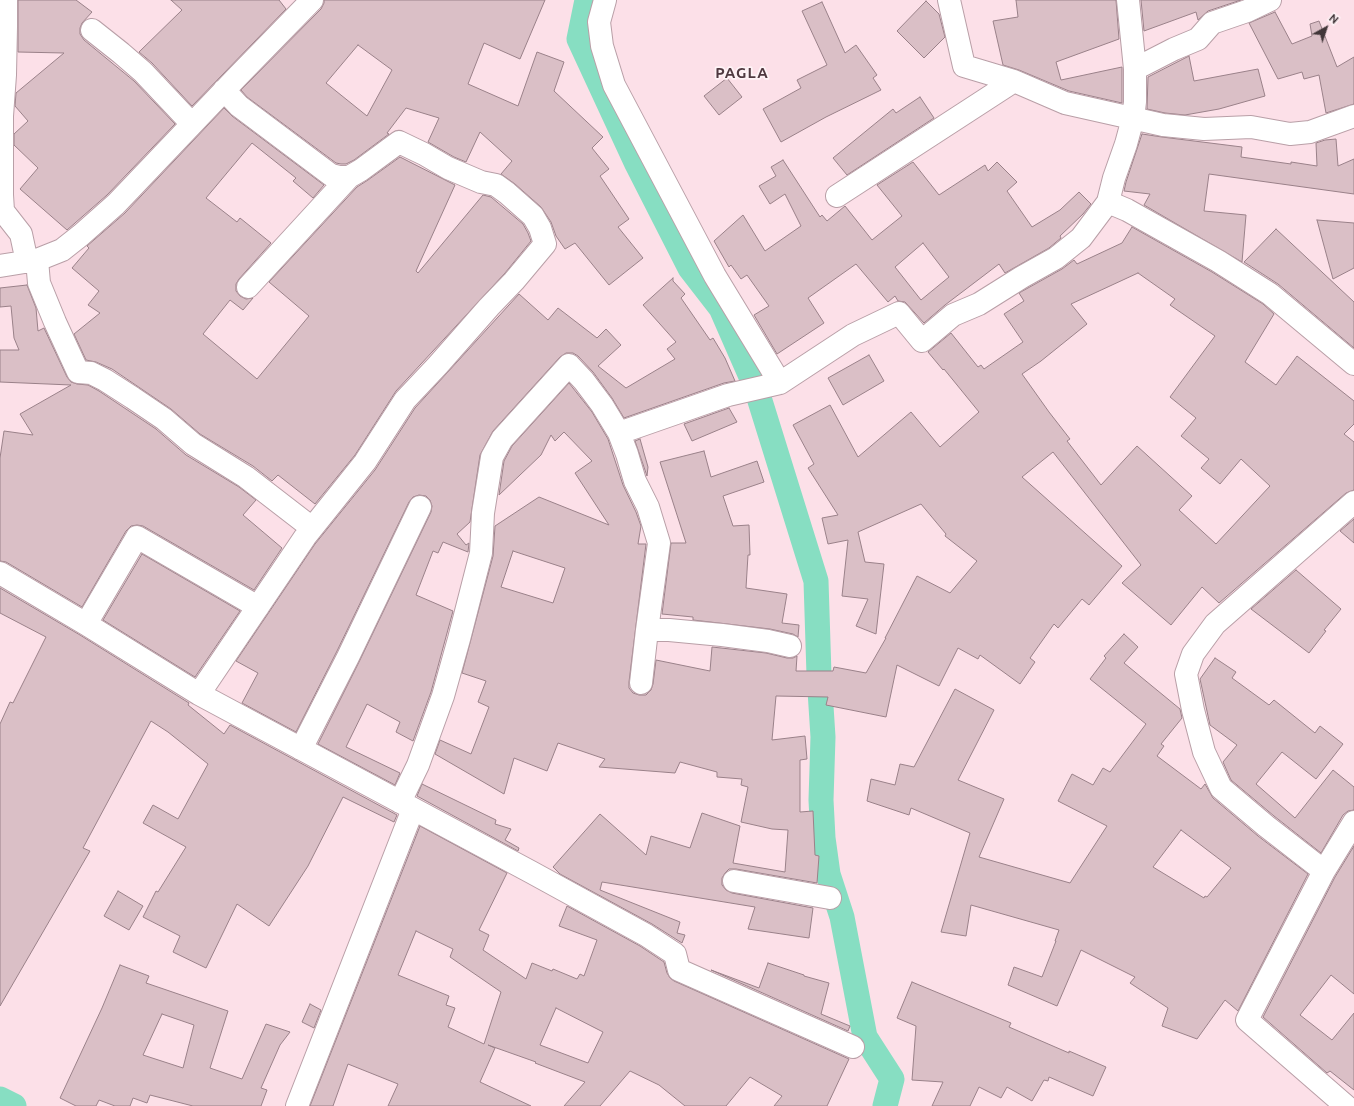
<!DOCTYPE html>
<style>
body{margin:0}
#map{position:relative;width:1354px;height:1106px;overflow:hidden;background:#fce0e8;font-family:Ubuntu,sans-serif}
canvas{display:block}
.north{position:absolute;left:1306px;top:8px;width:40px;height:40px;-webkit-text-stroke:3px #fef3f6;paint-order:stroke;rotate:40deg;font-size:11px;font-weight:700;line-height:16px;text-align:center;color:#413639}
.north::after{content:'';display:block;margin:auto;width:14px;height:18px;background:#413639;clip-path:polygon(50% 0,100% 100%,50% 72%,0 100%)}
</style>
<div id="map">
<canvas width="1354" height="1106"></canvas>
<div class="north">N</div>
</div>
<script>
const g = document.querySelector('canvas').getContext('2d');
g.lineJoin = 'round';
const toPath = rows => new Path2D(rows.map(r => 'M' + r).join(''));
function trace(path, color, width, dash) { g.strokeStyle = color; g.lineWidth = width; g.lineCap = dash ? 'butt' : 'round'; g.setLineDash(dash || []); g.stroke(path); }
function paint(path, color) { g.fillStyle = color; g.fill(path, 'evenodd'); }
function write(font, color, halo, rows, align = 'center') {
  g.font = font + ' Ubuntu,sans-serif'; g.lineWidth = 3.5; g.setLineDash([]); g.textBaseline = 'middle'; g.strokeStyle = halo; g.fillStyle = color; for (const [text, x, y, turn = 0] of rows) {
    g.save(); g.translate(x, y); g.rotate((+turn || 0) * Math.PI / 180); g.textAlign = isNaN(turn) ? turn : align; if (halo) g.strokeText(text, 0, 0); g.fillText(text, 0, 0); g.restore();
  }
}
trace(toPath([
 [587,0,579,39,636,162,690,268,721,308,756,388,816,581,819,675,823,737,821,800,823,838,828,874,842,917,865,1037,892,1079,885,1106],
 [0,1099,14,1106]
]), '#87dec2', 25);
const building = toPath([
 [18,0,76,0,92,12,82,23,80,28,80,34,84,40,134,81,175,124,107,195,67,230,20,189,38,168,14,145,14,134,28,121,15,106,16,93,64,53,18,52,18,0],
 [171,0,279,0,286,9,192,106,152,63,139,52,182,10,171,0],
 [324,0,545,0,520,59,484,43,468,84,518,106,537,52,564,62,554,91,603,137,592,148,609,169,600,176,629,219,618,227,643,258,609,285,575,243,565,249,556,236,551,222,541,207,515,184,501,174,512,161,480,132,466,162,454,157,428,142,439,118,406,108,387,133,389,134,354,160,346,164,341,164,336,163,247,97,241,90,321,9,324,3,324,0],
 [358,45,392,70,367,116,326,83,358,45],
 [1016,0,1116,0,1119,39,1056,62,1061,80,1122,67,1122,103,1069,91,1019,70,1003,65,993,21,1018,17,1016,0],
 [1141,0,1241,0,1208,11,1198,20,1196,12,1144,31,1141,0],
 [926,1,939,14,945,37,924,58,897,31,926,1],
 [822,2,845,53,856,45,877,75,873,78,881,90,826,117,781,142,763,109,801,88,797,80,827,65,802,11,822,2],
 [1275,12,1292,44,1312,36,1310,24,1319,21,1337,67,1354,57,1354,104,1326,113,1319,75,1304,79,1302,72,1278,79,1249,23,1275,12],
 [1189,56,1194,81,1258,69,1265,96,1219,109,1185,115,1165,113,1147,109,1148,77,1189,56],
 [727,78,742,97,719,115,704,96,727,78],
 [920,97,934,118,847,175,833,158,893,109,896,113,920,97],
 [224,108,232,116,324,185,313,198,293,181,296,178,252,143,206,198,237,222,240,218,271,243,239,279,236,284,236,291,240,296,246,299,253,298,243,310,230,300,203,334,257,379,309,316,269,282,357,187,368,180,400,157,455,185,416,271,418,273,483,195,491,197,523,224,528,233,531,241,505,273,396,391,355,455,315,504,278,475,272,481,253,466,200,434,171,409,112,369,96,362,86,360,74,334,100,313,88,305,99,291,72,268,89,248,87,246,125,213,224,108],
 [1142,134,1162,137,1242,147,1241,157,1291,164,1291,162,1317,166,1316,143,1325,140,1336,139,1338,166,1354,159,1354,194,1209,174,1204,211,1246,215,1242,262,1144,205,1150,194,1124,191,1126,182,1142,134],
 [783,160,820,217,822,215,827,221,845,206,872,240,902,216,877,185,913,162,939,195,985,165,988,171,997,162,1017,182,1007,191,1032,227,1060,210,1079,192,1091,204,1083,214,1060,236,1061,238,1049,248,1005,273,999,264,945,305,924,323,905,302,898,301,895,296,888,302,856,264,808,298,824,323,777,354,754,315,769,306,747,275,741,279,731,265,729,267,714,241,743,215,765,251,801,226,785,194,770,204,759,186,776,176,771,167,783,160],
 [923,243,949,277,921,300,895,267,923,243],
 [1317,220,1354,223,1354,268,1333,279,1317,220],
 [1132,227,1212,272,1263,304,1274,314,1245,362,1276,385,1297,356,1354,401,1354,424,1344,434,1354,442,1354,490,1346,493,1219,603,1202,587,1171,625,1122,583,1141,565,1053,452,1022,477,1122,566,1089,605,1082,599,1058,628,1054,624,1030,658,1035,662,1020,684,980,655,978,659,958,648,939,686,897,665,886,717,826,705,828,697,776,696,772,740,805,736,807,759,800,760,800,812,813,811,815,855,819,856,817,883,736,869,729,869,725,873,722,878,722,885,726,890,732,893,813,908,809,938,748,929,755,907,602,882,600,890,680,922,677,933,685,935,682,943,652,924,560,874,553,867,600,814,646,855,651,836,690,848,702,813,740,826,733,863,785,872,788,830,772,829,741,822,748,787,741,785,742,779,717,777,717,772,680,762,675,773,599,767,605,759,558,743,547,771,514,758,504,794,435,754,440,740,471,754,489,707,478,702,486,681,462,673,493,556,495,526,539,497,609,525,575,473,592,461,564,432,555,441,551,435,541,455,499,495,504,461,512,446,569,383,592,412,608,439,623,485,636,512,641,526,638,544,646,544,629,682,629,688,633,693,639,695,646,695,651,690,653,684,656,660,710,671,712,647,766,653,787,658,793,658,797,656,796,671,833,671,834,667,866,673,886,638,885,638,917,576,950,593,977,561,945,536,946,534,921,504,858,532,865,562,884,564,876,634,856,626,868,599,842,596,848,540,828,544,822,518,838,515,808,468,814,464,793,425,830,405,858,457,911,412,940,447,979,412,944,369,943,370,928,352,951,333,978,367,981,365,984,369,1023,342,1004,314,1024,301,1019,293,1062,269,1074,260,1077,264,1122,243,1132,227],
 [1138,273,1175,299,1170,305,1215,336,1170,397,1196,418,1181,436,1209,459,1201,468,1220,484,1241,459,1270,486,1216,544,1179,510,1192,496,1137,446,1101,485,1067,441,1070,439,1049,412,1022,374,1041,361,1087,324,1071,304,1138,273],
 [513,551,565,568,553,603,501,587,513,551],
 [1276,229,1354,302,1354,348,1278,284,1244,262,1276,229],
 [673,278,673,281,685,294,681,298,710,340,713,338,725,358,735,381,724,383,624,418,612,398,593,372,578,356,573,353,566,353,560,357,493,431,480,455,470,522,457,534,466,545,469,543,468,552,443,542,438,553,433,551,416,595,453,611,431,692,413,741,396,732,400,722,367,704,346,747,400,773,395,785,318,744,359,662,431,512,432,506,430,500,426,496,419,495,413,497,409,502,337,651,296,732,242,703,258,673,236,661,315,544,375,470,415,408,519,294,548,320,558,308,597,338,606,329,621,345,598,366,626,388,675,359,667,349,676,342,643,305,673,278],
 [27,285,36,308,38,331,44,328,67,377,71,382,77,384,88,385,99,391,156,429,186,455,239,487,256,500,243,515,282,548,254,590,143,526,137,525,131,526,126,531,82,607,6,562,0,561,0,458,4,431,33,435,20,414,71,385,0,382,0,350,19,350,14,338,11,306,0,307,0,288,27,285],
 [869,355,884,381,843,405,828,378,869,355],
 [729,408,737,422,692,441,684,424,729,408],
 [640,439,648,467,647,476,635,441,640,439],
 [704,451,711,477,757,461,764,482,723,496,733,526,749,525,750,555,748,555,746,588,787,594,782,623,799,625,798,637,793,634,770,629,693,620,693,617,662,614,671,543,686,543,660,462,704,451],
 [1354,519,1354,543,1340,531,1354,519],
 [142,554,240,611,195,677,103,620,142,554],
 [1296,570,1341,609,1324,630,1326,631,1309,653,1251,609,1296,570],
 [0,588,80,635,189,703,188,705,224,734,230,725,397,815,394,822,343,797,308,866,269,926,237,904,206,968,173,952,180,936,143,917,156,891,158,892,186,847,143,823,153,805,178,819,208,764,168,732,151,721,83,848,90,851,0,1006,0,724,10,702,13,703,46,637,0,613,0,588],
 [1124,634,1138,647,1124,663,1180,709,1182,718,1161,744,1164,746,1157,756,1201,789,1205,784,1213,798,1258,836,1308,874,1238,1011,1225,1000,1197,1039,1162,1026,1168,1008,1130,983,1135,977,1081,950,1057,1006,1008,985,1014,967,1042,977,1056,941,1055,941,1059,930,971,905,966,936,941,932,970,833,911,808,909,815,867,801,871,779,895,785,900,764,914,767,955,689,994,710,958,780,1004,799,979,857,1070,883,1107,826,1058,801,1072,774,1093,785,1103,768,1110,772,1146,724,1090,679,1106,658,1104,656,1124,634],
 [1181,830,1231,868,1207,897,1205,896,1204,898,1153,867,1181,830],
 [1215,658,1236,672,1232,678,1269,705,1274,700,1315,733,1320,726,1343,744,1316,779,1282,752,1256,784,1295,818,1333,770,1354,787,1354,810,1348,811,1343,815,1321,853,1274,816,1231,780,1223,762,1237,745,1210,725,1200,679,1215,658],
 [422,784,496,820,495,824,511,829,505,840,519,848,518,851,417,796,422,784],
 [420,826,507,873,479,930,489,935,483,950,526,979,532,963,552,971,553,969,577,979,580,974,584,976,597,940,559,926,567,906,640,946,664,962,667,973,670,978,674,981,849,1059,827,1106,774,1106,782,1096,750,1077,726,1106,685,1106,659,1085,630,1071,600,1106,564,1106,585,1082,535,1063,536,1062,488,1045,495,1048,480,1082,531,1106,388,1106,398,1084,348,1064,333,1106,310,1106,420,826],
 [416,931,453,949,450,957,501,992,484,1044,448,1027,455,1008,446,1005,449,996,398,975,416,931],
 [556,1008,603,1032,588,1063,540,1045,556,1008],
 [1354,846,1354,994,1331,975,1300,1015,1332,1040,1354,1013,1354,1090,1330,1071,1327,1073,1263,1017,1335,877,1354,846],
 [118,891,143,906,129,930,104,916,118,891],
 [768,963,804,975,804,976,829,983,821,1014,850,1026,848,1031,711,970,759,988,768,963],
 [120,965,149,976,146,983,228,1011,210,1068,242,1079,266,1024,290,1032,280,1045,261,1088,267,1090,261,1106,193,1106,150,1095,147,1103,133,1098,130,1106,115,1106,99,1100,96,1106,76,1106,60,1098,102,1008,120,965],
 [162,1014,194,1025,183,1068,143,1055,162,1014],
 [912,982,1011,1023,1009,1027,1069,1053,1069,1051,1106,1067,1093,1096,1049,1077,1048,1081,1044,1080,1032,1101,1007,1087,1001,1098,979,1087,970,1106,932,1106,943,1082,912,1080,916,1026,897,1018,912,982],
 [310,1004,321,1010,314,1028,302,1022,310,1004]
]);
paint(building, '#dabfc6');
trace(building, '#9a8189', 1);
const minor = toPath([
 [6,0,6,27,5,75,2,116,2,195,3,211,21,234,27,262],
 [605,0,599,22,602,46,614,85,715,276,780,383],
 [949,0,964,66,1014,81,1065,103,1163,125,1204,129,1251,127,1290,134,1310,132,1354,116],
 [92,30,121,53,143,72,192,124],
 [1135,69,1174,49,1198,39,1212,23,1247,11,1270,0],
 [837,196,1014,81],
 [1108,202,1127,210,1218,261,1270,294,1354,364],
 [37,260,39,283,55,322,78,372,91,373,105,380,133,398,164,419,193,444,246,477,312,528],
 [0,266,37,260,62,250,81,235,116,204,236,78,312,0],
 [248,287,349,177],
 [619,433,728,395,780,383,853,335,899,313,922,341,953,315,979,304,1022,277,1056,258,1081,238,1108,202,1114,178,1126,144,1133,118,1135,102,1135,69,1128,0],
 [0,573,86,624,199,694,531,872,646,935,675,954,679,970,853,1047],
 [86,624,137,537,258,607],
 [647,630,669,630,722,635,768,641,790,646],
 [199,694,305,537,365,462,405,400,438,365,489,307,514,281,545,244,540,228,533,216,507,193,496,185,481,182,448,168,424,154,399,142,361,170,349,177,339,177,331,175,239,106,224,90],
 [301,749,348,657,420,507],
 [400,802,418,765,443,696,459,639,481,553,483,513,492,457,502,439,569,365,584,381,602,405,619,433,627,454,635,481,648,507,659,543,647,630,641,683],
 [1324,871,1354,822],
 [734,881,830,898],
 [297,1106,413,809],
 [1346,1106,1247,1020,1324,871,1266,826,1221,788,1204,752,1193,710,1186,674,1193,654,1215,624,1354,502]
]);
trace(minor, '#b99fa7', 24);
trace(minor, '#fff', 22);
g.letterSpacing = '1px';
write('bold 15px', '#4f3940', '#fef3f6', [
 ["PAGLA",742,73]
]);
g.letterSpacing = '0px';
</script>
